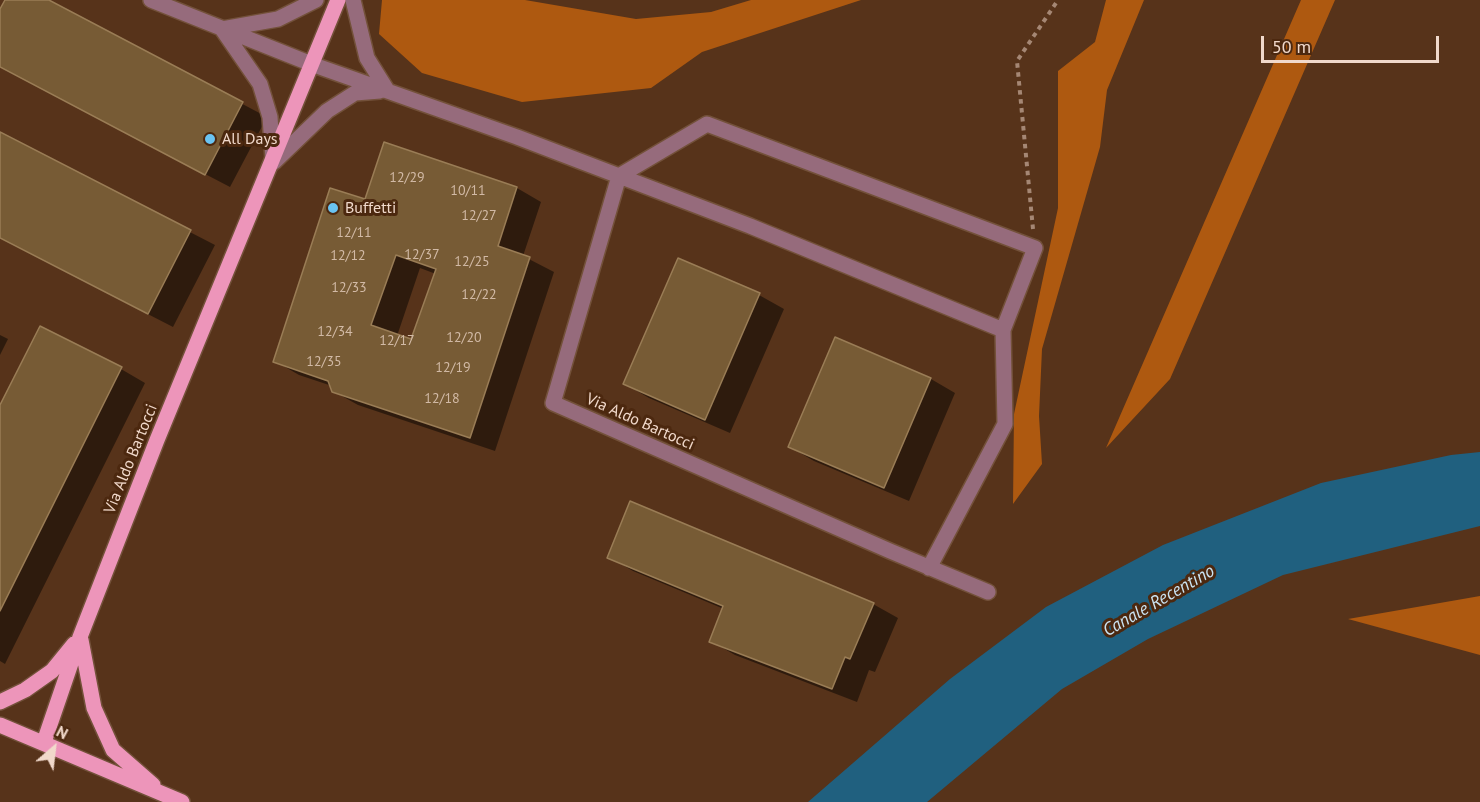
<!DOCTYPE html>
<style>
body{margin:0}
#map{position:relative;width:1480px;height:802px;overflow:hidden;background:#57331a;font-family:"PT Sans",sans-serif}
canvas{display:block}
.north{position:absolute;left:24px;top:718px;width:60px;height:60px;-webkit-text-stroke:4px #4c280f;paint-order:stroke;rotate:28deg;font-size:16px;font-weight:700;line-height:24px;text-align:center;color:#f1d9cb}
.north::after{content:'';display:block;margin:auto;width:21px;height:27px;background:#f1d9cb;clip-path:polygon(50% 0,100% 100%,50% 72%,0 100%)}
.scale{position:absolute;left:1261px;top:36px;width:178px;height:27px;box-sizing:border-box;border:3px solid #f1d9cb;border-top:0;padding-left:8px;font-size:18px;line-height:21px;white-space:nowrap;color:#f1d9cb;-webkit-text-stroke:4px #4c280f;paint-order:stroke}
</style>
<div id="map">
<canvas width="1480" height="802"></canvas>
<div class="north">N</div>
<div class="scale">50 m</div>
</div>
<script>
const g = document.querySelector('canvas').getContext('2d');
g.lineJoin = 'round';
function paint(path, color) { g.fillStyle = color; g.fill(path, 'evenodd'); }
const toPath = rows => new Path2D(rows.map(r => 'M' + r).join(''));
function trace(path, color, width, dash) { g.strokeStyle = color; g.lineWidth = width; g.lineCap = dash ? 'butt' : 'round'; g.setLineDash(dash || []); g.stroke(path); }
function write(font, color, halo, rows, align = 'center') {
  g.font = font + ' "PT Sans",sans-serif'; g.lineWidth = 6; g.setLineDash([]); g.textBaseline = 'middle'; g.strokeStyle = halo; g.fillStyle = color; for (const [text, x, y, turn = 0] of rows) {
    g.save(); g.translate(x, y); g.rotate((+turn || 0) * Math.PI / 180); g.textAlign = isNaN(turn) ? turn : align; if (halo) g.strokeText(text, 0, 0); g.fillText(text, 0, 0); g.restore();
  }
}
paint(toPath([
 [382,0,525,0,636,19,711,12,751,0,861,0,702,52,651,88,522,102,422,73,379,34],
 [1106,0,1144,0,1107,90,1100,147,1042,349,1039,416,1042,464,1013,504,1014,414,1058,208,1058,71,1095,42],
 [1301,0,1335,0,1170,379,1106,448],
 [1480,596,1480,655,1348,619]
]), '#ae5910');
paint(toPath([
 [1480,452,1480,526,1283,575,1148,639,1062,689,927,802,808,802,950,679,1046,607,1163,545,1321,483,1451,455]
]), '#20607f');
paint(toPath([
 [6,0,46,0,267,117,230,187,0,67,0,12],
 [0,134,215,245,173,327,0,238],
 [384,144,517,188,541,202,523,256,554,272,495,451,358,405,333,391,332,386,299,375,275,361,366,201],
 [420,268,436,274,412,341,397,336],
 [679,260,759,295,784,309,730,433,649,398,625,384],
 [0,335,8,339,0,355],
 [836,339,931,379,955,393,909,501,814,461,790,447],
 [121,369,145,383,5,664,0,661,0,408],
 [609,557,873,604,898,618,875,672,869,670,857,702,735,655,711,641,724,609,633,571]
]), '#0007');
const building = toPath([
 [5,0,49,0,243,102,205,175,0,67,0,9,5,0],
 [0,132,191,230,148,314,0,238,0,132],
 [384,142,517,187,498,246,530,257,470,438,332,392,328,381,273,362,330,188,365,199,384,142],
 [396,255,436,269,411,339,371,325,396,255],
 [678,258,760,293,705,420,623,384,678,258],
 [40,326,122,367,0,611,0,405,40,326],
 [835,337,931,378,884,488,788,447,835,337],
 [630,501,874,603,850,659,845,657,832,689,709,642,723,606,607,558,630,501]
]);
paint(building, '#775b35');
trace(building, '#9a7d56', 1.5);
const minor = toPath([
 [151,0,314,65,517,137,750,226,1003,330],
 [353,0,367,58,387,90],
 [222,29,260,84,270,117,273,159],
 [222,29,278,19,316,0],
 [274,162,327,111,355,93,380,91],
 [929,568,1005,424,1003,330,1035,248,707,124,619,176,553,403,890,551,988,592]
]);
const major = toPath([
 [81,640,94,708,113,750,153,785],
 [0,702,25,690,52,671,74,644],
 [0,725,182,802],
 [44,742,80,637,157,440,338,0]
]);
trace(minor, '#73513a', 18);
trace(major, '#73513a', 18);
trace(toPath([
 [1033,229,1017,61,1058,0]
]), '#a58774', 4, [4.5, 4.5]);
trace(minor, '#966b7c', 15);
trace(major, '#ed95ba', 15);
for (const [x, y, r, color] of [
 [210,139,6,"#6ac3f1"],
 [333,208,6,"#6ac3f1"]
]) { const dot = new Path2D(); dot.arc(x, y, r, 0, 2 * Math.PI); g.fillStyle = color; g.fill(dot); trace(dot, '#4c280f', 2); }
write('14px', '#d2baa6', null, [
 ["12/29",407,178],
 ["10/11",468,191],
 ["12/27",479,216],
 ["12/11",354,233],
 ["12/37",422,255],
 ["12/12",348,256],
 ["12/25",472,262],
 ["12/33",349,288],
 ["12/22",479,295],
 ["12/34",335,332],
 ["12/20",464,338],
 ["12/17",397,341],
 ["12/35",324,362],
 ["12/19",453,368],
 ["12/18",442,399]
]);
write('16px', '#f1d9cb', '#4c280f', [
 ["All Days",222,139],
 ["Buffetti",345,208]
], 'left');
write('16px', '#f1d9cb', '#4c280f', [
 ["Via Aldo Bartocci",640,422,24],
 ["Via Aldo Bartocci",131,459,-68]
]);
write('italic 18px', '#cae3f2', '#4c280f', [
 ["Canale Recentino",1159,601,-30]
]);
</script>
